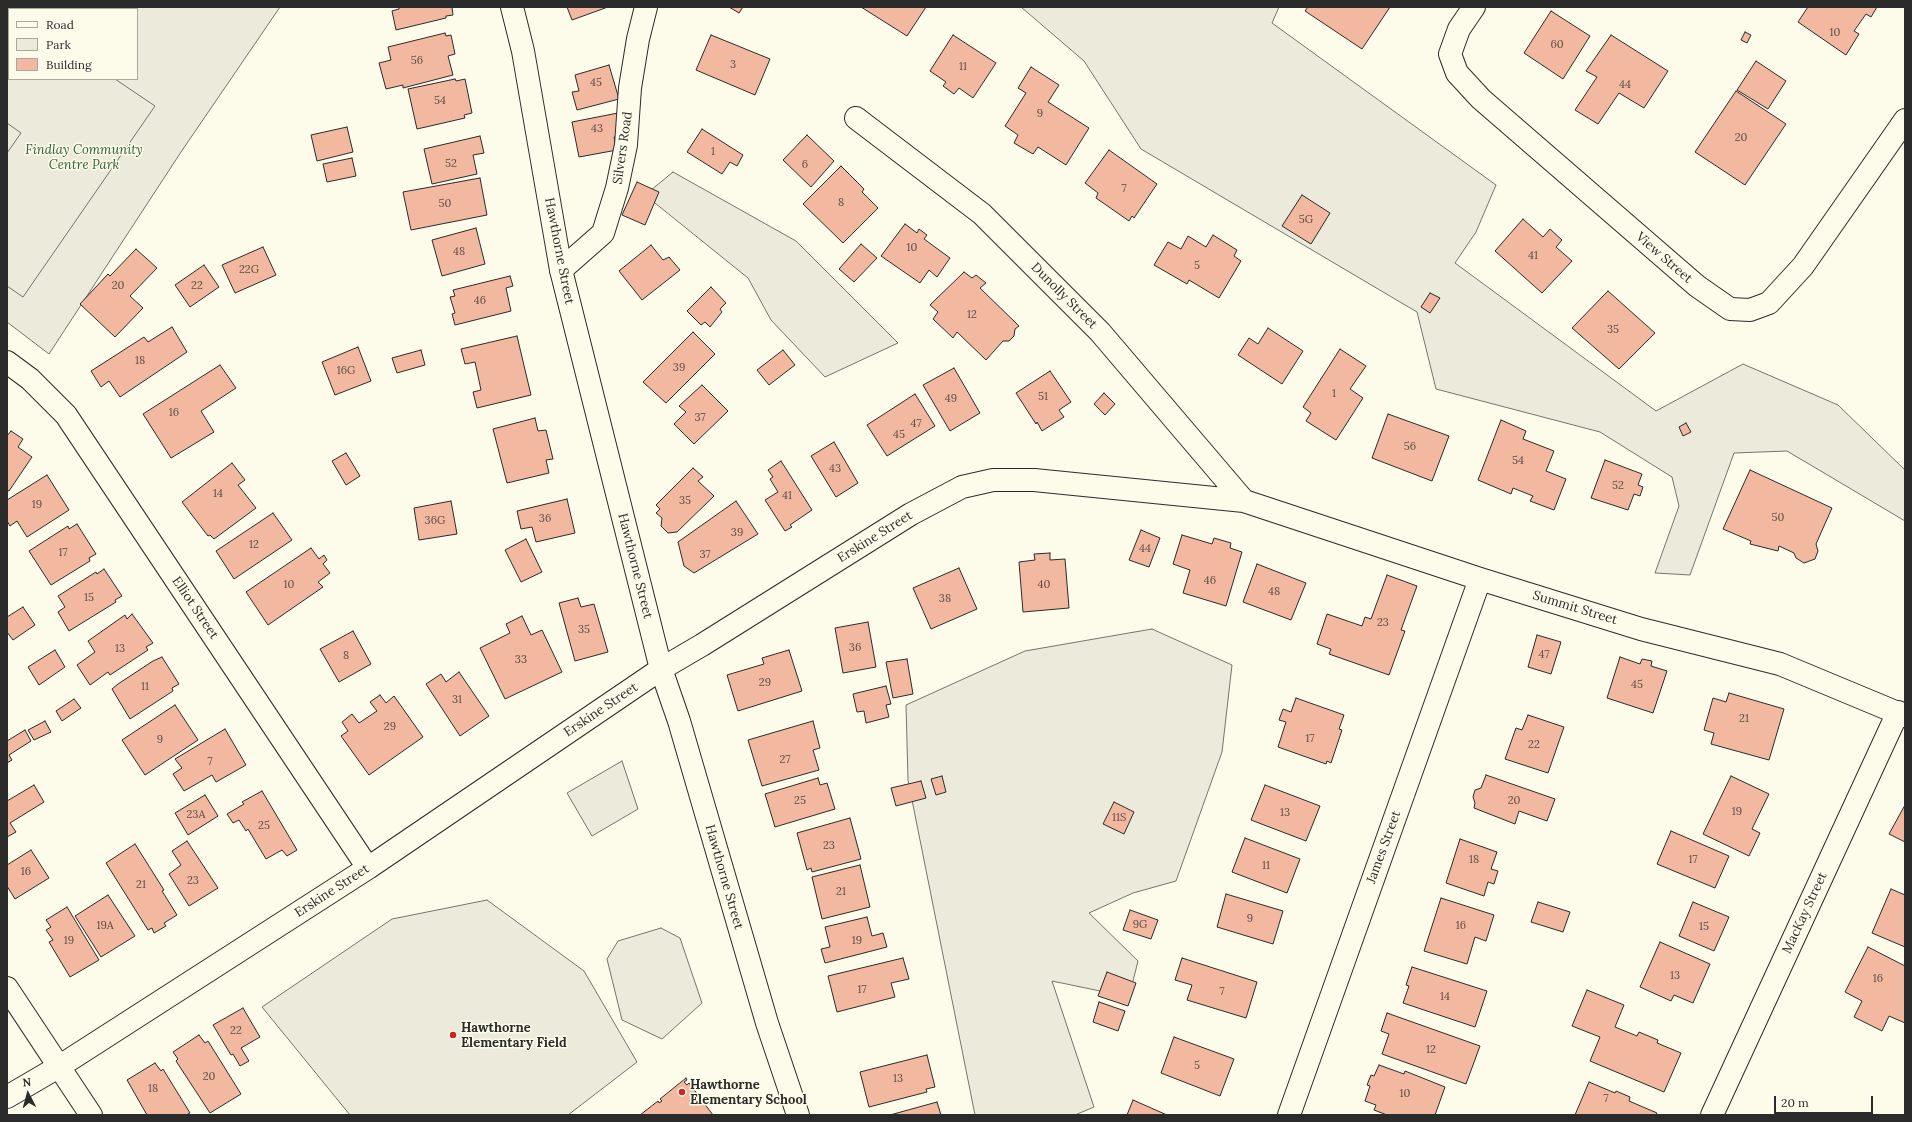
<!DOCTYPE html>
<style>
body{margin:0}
#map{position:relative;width:1912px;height:1122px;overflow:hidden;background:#fdfbea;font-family:Lora,serif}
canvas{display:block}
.frame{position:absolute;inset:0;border:8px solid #2b2b2b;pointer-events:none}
.legend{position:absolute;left:8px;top:8px;width:130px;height:72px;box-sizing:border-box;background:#fdfbea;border:1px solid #a9a89e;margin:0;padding:5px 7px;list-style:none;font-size:12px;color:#2b2b2b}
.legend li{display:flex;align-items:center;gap:8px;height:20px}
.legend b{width:20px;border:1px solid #a9a89e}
.north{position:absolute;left:8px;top:1074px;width:40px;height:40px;-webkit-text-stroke:3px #fdfbea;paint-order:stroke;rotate:354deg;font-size:11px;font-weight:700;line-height:16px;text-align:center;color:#2b2b2b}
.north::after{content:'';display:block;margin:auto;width:14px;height:18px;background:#2b2b2b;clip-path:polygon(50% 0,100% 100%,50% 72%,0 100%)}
.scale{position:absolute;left:1774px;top:1096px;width:99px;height:18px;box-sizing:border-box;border:2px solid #2b2b2b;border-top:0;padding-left:5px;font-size:12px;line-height:14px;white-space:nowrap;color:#2b2b2b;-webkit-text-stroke:3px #fdfbea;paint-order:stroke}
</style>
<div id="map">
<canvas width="1912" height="1122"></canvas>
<div class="frame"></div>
<ul class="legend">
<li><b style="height:5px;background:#fdfbea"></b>Road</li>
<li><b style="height:11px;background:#ecebdb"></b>Park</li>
<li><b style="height:11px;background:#f2b8a0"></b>Building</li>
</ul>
<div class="north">N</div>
<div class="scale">20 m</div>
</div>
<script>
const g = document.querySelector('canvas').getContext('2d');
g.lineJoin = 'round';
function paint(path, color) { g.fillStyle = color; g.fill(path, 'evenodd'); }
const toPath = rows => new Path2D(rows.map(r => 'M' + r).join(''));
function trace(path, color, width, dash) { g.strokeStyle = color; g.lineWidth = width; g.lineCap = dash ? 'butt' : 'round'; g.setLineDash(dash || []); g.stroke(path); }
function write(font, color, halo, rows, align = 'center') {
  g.font = font + ' Lora,serif'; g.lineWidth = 3; g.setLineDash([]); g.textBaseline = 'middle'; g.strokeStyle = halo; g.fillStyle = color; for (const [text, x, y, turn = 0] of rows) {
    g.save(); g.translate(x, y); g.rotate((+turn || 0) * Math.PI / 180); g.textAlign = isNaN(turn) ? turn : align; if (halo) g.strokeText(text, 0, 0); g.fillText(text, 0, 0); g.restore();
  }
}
const green = toPath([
 [7,7,280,7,181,152,49,354,7,322,7,7],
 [9,9,137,9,137,79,9,79,9,9],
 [1021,7,1279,7,1272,23,1496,185,1476,232,1455,263,1656,411,1743,364,1838,405,1905,470,1905,521,1787,451,1734,453,1690,575,1655,573,1679,506,1672,477,1600,432,1436,389,1417,312,1141,149,1084,61,1021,7],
 [673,172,796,241,898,343,825,377,771,320,748,278,645,195,673,172],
 [1152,629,1232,665,1222,752,1176,881,1133,893,1089,913,1138,961,1129,997,1052,981,1094,1107,1075,1115,975,1115,908,780,906,705,1025,651,1152,629],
 [622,761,638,809,592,836,567,793,622,761],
 [487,900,584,971,637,1062,568,1115,350,1115,262,1007,392,919,487,900],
 [661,928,680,938,702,1003,662,1039,622,1020,607,959,618,941,661,928]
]);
paint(green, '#ecebdb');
trace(green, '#74746e', 1);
const parking = toPath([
 [9,55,9,79,115,79,155,106,23,297,7,286,7,153,21,133,7,123,7,58,9,55]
]);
paint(parking, '#eceadb');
trace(parking, '#74746e', 1);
const building = toPath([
 [399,7,452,7,453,15,446,16,446,18,396,30,392,11,399,9,399,7],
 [567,7,608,7,572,20,567,7],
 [729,7,743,7,739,13,729,7],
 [861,7,926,7,907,36,861,7],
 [1308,7,1390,7,1362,49,1305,11,1308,7],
 [1808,7,1877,7,1871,17,1866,14,1854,31,1859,34,1846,55,1798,22,1808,7],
 [1551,11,1590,36,1563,79,1524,53,1551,11],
 [1745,32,1751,35,1747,43,1741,40,1745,32],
 [445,33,446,36,451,35,455,54,448,56,453,75,403,88,403,85,386,89,379,63,391,60,388,47,445,33],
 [711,35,770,59,755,95,696,70,711,35],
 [953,35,996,63,973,98,959,88,954,94,943,86,946,82,930,71,953,35],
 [1611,35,1668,71,1644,108,1619,93,1598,124,1575,110,1597,77,1586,71,1611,35],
 [1756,61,1786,81,1768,109,1737,90,1756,61],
 [609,65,619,99,577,110,572,92,579,91,575,75,609,65],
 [1031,67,1059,85,1048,102,1089,128,1066,165,1038,147,1033,154,1014,143,1018,135,1005,126,1026,93,1018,88,1031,67],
 [455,79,456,81,465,79,472,113,464,115,465,118,417,129,408,89,455,79],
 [1736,91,1786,124,1745,185,1695,152,1736,91],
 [618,113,622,135,614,137,617,150,579,157,572,122,618,113],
 [347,127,353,152,317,161,311,135,347,127],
 [702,129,743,155,737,166,730,162,722,174,687,152,702,129],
 [807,135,834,161,811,187,783,160,807,135],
 [480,136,484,153,473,155,477,174,432,184,424,149,480,136],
 [1109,150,1157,184,1134,218,1132,216,1129,221,1096,198,1098,193,1085,183,1109,150],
 [352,158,356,176,327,182,323,164,352,158],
 [841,166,864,189,862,192,878,208,843,243,803,204,841,166],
 [480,178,487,215,411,230,403,192,480,178],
 [637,182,659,192,645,225,622,215,637,182],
 [1302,195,1330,213,1311,244,1282,226,1302,195],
 [1523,219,1543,237,1550,229,1562,240,1556,247,1572,261,1542,293,1495,251,1523,219],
 [905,224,917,233,919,229,927,235,924,239,950,258,937,277,929,270,920,283,881,256,905,224],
 [476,228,485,264,442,276,432,240,476,228],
 [1213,235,1237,250,1234,256,1241,261,1219,298,1189,280,1187,284,1154,265,1168,242,1181,249,1188,236,1206,247,1213,235],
 [861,244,877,258,854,282,839,269,861,244],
 [651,245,663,260,669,257,680,270,642,300,619,271,651,245],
 [263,247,276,275,235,293,222,265,263,247],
 [136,249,157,268,130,296,143,308,115,337,80,304,108,274,110,276,136,249],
 [204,265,219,287,190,307,175,285,204,265],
 [964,272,972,278,976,275,986,283,980,288,1019,326,1015,329,1014,336,1009,341,1003,341,986,360,957,332,953,338,933,319,938,312,930,305,964,272],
 [510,276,513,286,506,288,511,311,455,325,452,314,455,313,450,297,455,296,453,290,510,276],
 [711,287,726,303,720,309,722,312,710,327,705,322,701,325,687,311,711,287],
 [1608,291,1655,333,1619,369,1572,328,1608,291],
 [1430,293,1440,298,1430,313,1421,307,1430,293],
 [172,327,187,352,120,397,109,381,101,387,91,371,144,337,148,342,172,327],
 [1268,328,1303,351,1282,384,1238,355,1249,338,1258,344,1268,328],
 [693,332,715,354,666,403,643,382,693,332],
 [517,336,531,395,477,408,473,392,481,390,475,362,465,364,461,349,517,336],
 [358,347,371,381,335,395,322,362,358,347],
 [1340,349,1366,366,1350,389,1363,398,1336,440,1306,421,1311,413,1303,407,1340,349],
 [421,350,425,365,397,373,392,358,421,350],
 [783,350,795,365,769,385,757,370,783,350],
 [220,365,236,388,201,411,214,432,171,458,143,414,220,365],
 [954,368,980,413,950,431,923,385,954,368],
 [1050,371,1071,402,1059,410,1064,417,1042,431,1037,422,1036,424,1016,393,1050,371],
 [702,385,728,411,694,444,674,424,686,412,679,406,702,385],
 [1104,393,1115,404,1105,415,1094,404,1104,393],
 [915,394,935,426,887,456,867,425,915,394],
 [1388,414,1449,436,1432,481,1372,458,1388,414],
 [535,418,538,431,546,430,553,459,546,460,549,473,507,483,493,429,535,418],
 [1501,420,1526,431,1523,439,1554,451,1546,471,1566,479,1554,510,1530,501,1533,496,1513,488,1511,494,1478,480,1501,420],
 [1686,423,1691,432,1683,436,1679,427,1686,423],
 [11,431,23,439,18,447,32,457,9,491,7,490,7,436,11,431],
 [834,442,858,483,836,497,811,456,834,442],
 [346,453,360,476,346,485,332,461,346,453],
 [1605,460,1642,474,1638,485,1643,487,1640,496,1634,494,1628,510,1591,498,1605,460],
 [781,461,812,510,790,525,792,527,785,531,765,500,778,492,770,479,773,477,768,470,781,461],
 [232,463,245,480,238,485,256,508,214,539,210,535,208,536,182,502,232,463],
 [693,468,703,477,698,481,714,496,677,532,668,533,661,526,662,518,656,513,660,509,656,505,693,468],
 [1750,470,1832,508,1816,544,1818,551,1815,559,1804,563,1796,558,1794,553,1779,546,1778,551,1750,544,1751,541,1723,529,1750,470],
 [47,475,69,510,27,537,17,521,10,526,7,521,7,500,47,475],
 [567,499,575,533,536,542,532,527,521,529,517,511,567,499],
 [451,501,457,534,419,540,414,508,451,501],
 [736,501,758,534,694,573,684,566,678,542,736,501],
 [273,513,292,540,234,579,216,551,273,513],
 [77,524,96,554,89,558,90,561,51,585,29,551,68,526,69,529,77,524],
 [1141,530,1160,538,1149,567,1129,560,1141,530],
 [1182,535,1212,544,1214,538,1231,543,1230,548,1242,552,1226,606,1183,593,1190,570,1173,564,1182,535],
 [526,539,542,572,521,582,505,550,526,539],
 [311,548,319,559,324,555,327,560,323,564,330,573,318,582,323,587,268,625,246,592,311,548],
 [1050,553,1050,560,1065,559,1069,608,1023,612,1019,562,1035,560,1034,554,1050,553],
 [1257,564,1306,583,1291,620,1243,602,1257,564],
 [959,568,977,609,931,629,913,588,959,568],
 [104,569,122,596,115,600,116,602,69,631,58,612,65,607,58,596,96,572,97,574,104,569],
 [1387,575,1417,586,1401,630,1405,631,1389,675,1329,654,1331,649,1317,644,1327,614,1362,626,1365,617,1371,619,1387,575],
 [578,598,581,607,594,604,608,652,575,661,559,603,578,598],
 [23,607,35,625,13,640,7,632,7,617,23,607],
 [132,614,153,643,146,647,148,650,110,675,108,672,90,685,77,665,95,652,88,641,125,615,127,619,132,614],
 [522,616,531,635,542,630,562,672,505,699,480,648,510,633,506,624,522,616],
 [868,622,876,667,843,673,835,628,868,622],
 [353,631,371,664,339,682,320,649,353,631],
 [1537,635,1561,642,1551,674,1528,667,1537,635],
 [55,650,65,667,39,685,28,667,55,650],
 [789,650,802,691,738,711,727,675,764,664,762,658,789,650],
 [162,657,179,684,172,688,173,691,130,719,112,689,118,684,153,661,162,657],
 [1620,657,1640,664,1642,659,1652,661,1651,666,1667,671,1653,713,1607,698,1620,657],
 [907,659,913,694,893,698,886,662,907,659],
 [459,672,489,716,460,736,426,684,441,674,446,682,459,672],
 [886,686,891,704,886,705,889,717,866,723,864,711,857,712,853,694,886,686],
 [1729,693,1784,709,1769,760,1711,744,1714,733,1704,730,1713,698,1726,702,1729,693],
 [380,695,386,703,394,696,423,737,369,775,341,736,348,731,342,722,352,714,359,723,377,711,370,702,380,695],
 [1296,698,1344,715,1339,729,1342,730,1331,763,1327,761,1326,764,1278,747,1286,722,1279,720,1283,709,1291,712,1296,698],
 [74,699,81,708,62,721,56,711,74,699],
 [175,705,198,740,145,775,122,740,175,705],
 [1528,715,1564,727,1548,773,1505,759,1516,728,1522,730,1528,715],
 [45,721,51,732,34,740,28,730,45,721],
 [813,721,820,748,813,750,819,770,762,786,748,740,813,721],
 [225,729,246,765,216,782,212,775,184,791,173,774,182,768,175,759,225,729],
 [25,730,31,741,9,755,12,760,7,763,7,741,25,730],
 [1486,775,1555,799,1547,821,1519,811,1515,824,1474,808,1475,803,1473,797,1475,790,1481,788,1486,775],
 [942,776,946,792,936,795,931,779,942,776],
 [1731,776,1769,794,1752,829,1760,833,1749,856,1703,834,1731,776],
 [818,778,820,785,827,783,835,809,775,827,765,794,818,778],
 [921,781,926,798,896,806,891,788,921,781],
 [34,785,44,802,10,823,16,832,7,837,7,801,34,785],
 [1265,785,1320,806,1306,841,1251,820,1265,785],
 [262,791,297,850,287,856,282,850,266,859,248,829,246,831,239,820,233,823,227,814,244,804,242,802,262,791],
 [205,795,218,816,188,835,175,813,205,795],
 [1114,802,1134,812,1124,834,1103,824,1114,802],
 [1905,805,1905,842,1889,834,1905,805],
 [850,818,861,859,812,872,811,868,807,870,797,833,850,818],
 [1671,831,1729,856,1715,888,1657,864,1671,831],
 [1245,838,1300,859,1287,893,1232,872,1245,838],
 [1460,839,1497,852,1491,869,1498,871,1494,884,1488,882,1484,896,1446,883,1460,839],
 [187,841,218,888,189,906,169,874,181,865,172,851,187,841],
 [135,844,164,890,162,891,177,915,164,923,166,926,154,933,152,928,148,930,106,863,135,844],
 [31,850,49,878,15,899,7,886,7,865,31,850],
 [860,865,870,907,822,919,812,877,860,865],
 [1891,889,1905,895,1905,947,1872,933,1891,889],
 [1226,894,1283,911,1273,944,1217,927,1226,894],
 [108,895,135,936,101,957,75,916,108,895],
 [1441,898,1494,915,1486,941,1475,937,1467,964,1424,951,1441,898],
 [1538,902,1570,912,1563,932,1531,922,1538,902],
 [1693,902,1729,917,1714,951,1679,936,1693,902],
 [67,907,99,960,70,977,49,942,53,940,46,930,51,927,46,920,67,907],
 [1130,910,1158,920,1151,939,1123,930,1130,910],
 [867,917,872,936,883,933,887,947,825,963,821,949,830,947,825,927,867,917],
 [1660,942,1710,964,1693,1003,1674,995,1671,1001,1640,987,1660,942],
 [1868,947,1905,966,1905,1023,1889,1016,1882,1031,1854,1017,1862,1001,1845,992,1868,947],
 [903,958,909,979,891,983,895,997,837,1012,828,976,903,958],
 [1182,958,1257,982,1246,1018,1187,1000,1192,985,1175,980,1182,958],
 [1412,967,1487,991,1475,1027,1403,1003,1409,986,1406,985,1412,967],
 [1107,972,1136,983,1128,1006,1098,996,1107,972],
 [1587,990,1624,1005,1615,1027,1637,1036,1639,1032,1658,1040,1657,1043,1681,1053,1664,1092,1590,1061,1600,1037,1572,1026,1587,990],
 [1099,1002,1125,1011,1118,1031,1093,1022,1099,1002],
 [243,1008,260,1037,241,1048,249,1061,240,1066,233,1054,231,1055,213,1025,243,1008],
 [1387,1013,1480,1046,1466,1084,1382,1054,1389,1034,1381,1031,1387,1013],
 [199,1035,205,1043,208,1041,241,1094,210,1113,176,1061,178,1059,173,1052,199,1035],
 [1174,1037,1234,1059,1220,1096,1161,1073,1174,1037],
 [927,1055,935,1087,926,1089,927,1092,869,1107,860,1072,927,1055],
 [155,1063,161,1071,163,1069,190,1113,186,1115,147,1115,127,1080,155,1063],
 [1379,1065,1404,1074,1405,1071,1445,1087,1435,1115,1387,1115,1374,1110,1376,1105,1365,1101,1370,1086,1367,1085,1371,1075,1374,1076,1379,1065],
 [686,1078,687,1080,684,1082,687,1085,689,1083,713,1115,640,1115,658,1101,659,1103,662,1101,660,1099,686,1078],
 [1589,1082,1615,1093,1616,1091,1630,1097,1629,1101,1657,1113,1656,1115,1575,1115,1589,1082],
 [1133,1100,1167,1115,1127,1115,1133,1100],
 [937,1102,941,1115,890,1115,937,1102]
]);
paint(building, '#f2b8a0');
trace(building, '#2b2b2b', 1);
const minor = toPath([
 [1474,7,1459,29,1450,54,1457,73,1481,99,1697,286,1730,309,1750,310,1769,303,1803,266,1905,120],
 [856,118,982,214,1100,332,1244,501],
 [561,270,603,233,617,188,626,145,630,88,638,39,646,7],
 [7,362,30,379,66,415,368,868],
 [7,988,91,1115],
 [7,1097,60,1066,368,868,661,669,702,645,911,514,962,487,993,480,1034,480,1244,501,1480,579,1641,629,1780,664,1905,716],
 [1289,1115,1480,579],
 [1712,1115,1898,712]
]);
const tertiary = toPath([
 [512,7,523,51,561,270,661,669,679,721,767,1023,798,1115]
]);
trace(minor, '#2b2b2b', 24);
trace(tertiary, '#2b2b2b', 24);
trace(minor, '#fdfbea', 22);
trace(tertiary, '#fdfbea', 22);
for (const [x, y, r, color] of [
 [453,1035,4,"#c62828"],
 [682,1092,4,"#c62828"]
]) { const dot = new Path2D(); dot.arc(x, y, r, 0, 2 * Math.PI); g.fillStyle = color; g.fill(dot); trace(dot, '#fdfbea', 1.5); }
write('11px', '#5d4e48', null, [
 ["10",1835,33],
 ["60",1557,45],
 ["56",417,61],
 ["3",733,65],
 ["11",963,67],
 ["45",596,83],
 ["44",1625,85],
 ["54",440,101],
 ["9",1040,114],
 ["43",597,129],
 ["20",1741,138],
 ["1",713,152],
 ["52",451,164],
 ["6",805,165],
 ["7",1124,189],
 ["8",841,203],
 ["50",445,204],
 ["5G",1306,220],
 ["10",912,248],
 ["48",459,252],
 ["41",1533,256],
 ["5",1197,266],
 ["22G",249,270],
 ["20",118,286],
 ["22",197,286],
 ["46",480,301],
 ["12",972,315],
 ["35",1613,330],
 ["18",140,361],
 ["39",679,368],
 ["16G",346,371],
 ["1",1334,394],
 ["51",1043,397],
 ["49",951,399],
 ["16",174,413],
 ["37",700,418],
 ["47",916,424],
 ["45",899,435],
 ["56",1410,447],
 ["54",1518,461],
 ["43",835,469],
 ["52",1618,486],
 ["14",218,494],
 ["41",787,496],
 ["35",685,501],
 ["19",37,505],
 ["50",1778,518],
 ["36",545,519],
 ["36G",435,521],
 ["39",737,533],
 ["12",254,545],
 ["44",1145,549],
 ["17",63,553],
 ["37",705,555],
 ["46",1210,581],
 ["10",289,585],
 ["40",1044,585],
 ["48",1274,592],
 ["15",89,598],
 ["38",945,599],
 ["23",1383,623],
 ["35",584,630],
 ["36",855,648],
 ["13",120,649],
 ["47",1544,655],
 ["8",346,656],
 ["33",521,660],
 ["29",765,683],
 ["45",1637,685],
 ["11",145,687],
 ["31",457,700],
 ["21",1744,719],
 ["29",390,727],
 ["17",1310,739],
 ["9",160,740],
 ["22",1534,745],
 ["27",785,760],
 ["7",210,762],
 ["25",800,801],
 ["20",1514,801],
 ["19",1737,812],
 ["13",1285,813],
 ["23A",196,815],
 ["11S",1119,818],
 ["25",264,826],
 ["23",829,846],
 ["18",1474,860],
 ["17",1693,860],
 ["11",1266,866],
 ["16",26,872],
 ["23",193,881],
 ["21",141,885],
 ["21",841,892],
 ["9",1250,919],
 ["9G",1140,925],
 ["19A",105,926],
 ["16",1461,926],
 ["15",1704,927],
 ["19",69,941],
 ["19",857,941],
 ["13",1675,976],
 ["16",1878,979],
 ["17",862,990],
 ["7",1222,992],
 ["14",1445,997],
 ["22",236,1031],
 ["12",1431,1050],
 ["5",1197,1066],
 ["20",209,1077],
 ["13",898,1079],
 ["18",153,1089],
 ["10",1405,1094],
 ["7",1606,1099]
]);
write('13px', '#2b2b2b', '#fdfbea', [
 ["Silvers Road",623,148,-82],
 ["Hawthorne Street",559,251,79],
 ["View Street",1664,258,41],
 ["Dunolly Street",1064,296,45],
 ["Erskine Street",875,537,-32],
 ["Hawthorne Street",635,566,76],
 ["Elliot Street",195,608,56],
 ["Summit Street",1575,608,17],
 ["Erskine Street",601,710,-34],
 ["James Street",1384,847,-70],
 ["Hawthorne Street",724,877,74],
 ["Erskine Street",332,891,-33],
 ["MacKay Street",1805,913,-65]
]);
write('italic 13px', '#34623c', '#fdfbea', [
 ["Findlay Community",84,150],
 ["Centre Park",84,165]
]);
write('bold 13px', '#2b2b2b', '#fdfbea', [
 ["Hawthorne",461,1028],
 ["Elementary Field",461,1043],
 ["Hawthorne",690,1085],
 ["Elementary School",690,1100]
], 'left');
</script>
